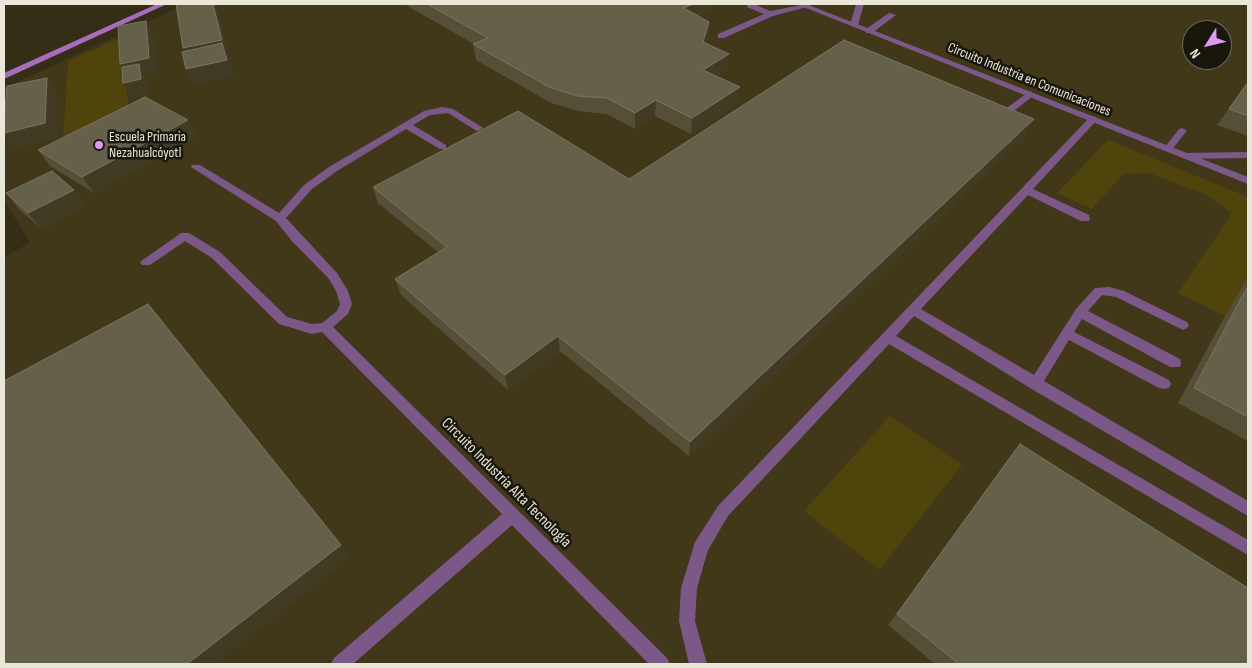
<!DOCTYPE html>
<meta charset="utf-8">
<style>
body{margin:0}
#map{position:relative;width:1252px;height:668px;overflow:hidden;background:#342e17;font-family:"Sofia Sans Condensed",sans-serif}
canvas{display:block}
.frame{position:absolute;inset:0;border:5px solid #eae6d8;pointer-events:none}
.north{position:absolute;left:1182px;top:20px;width:50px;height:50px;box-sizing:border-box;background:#19160c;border:1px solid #6d695e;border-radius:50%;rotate:234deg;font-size:14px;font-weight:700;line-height:20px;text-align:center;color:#eae6d8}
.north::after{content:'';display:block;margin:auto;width:18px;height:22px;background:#dd99f4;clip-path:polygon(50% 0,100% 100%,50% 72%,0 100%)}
</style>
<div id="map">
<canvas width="1252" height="668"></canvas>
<div class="frame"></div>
<div class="north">N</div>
</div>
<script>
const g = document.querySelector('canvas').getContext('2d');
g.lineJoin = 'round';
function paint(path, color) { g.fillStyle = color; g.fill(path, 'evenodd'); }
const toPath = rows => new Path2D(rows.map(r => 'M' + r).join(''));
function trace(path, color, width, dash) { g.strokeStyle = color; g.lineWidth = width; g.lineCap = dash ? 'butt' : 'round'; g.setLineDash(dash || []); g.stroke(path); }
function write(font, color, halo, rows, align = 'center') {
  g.font = font + ' "Sofia Sans Condensed",sans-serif'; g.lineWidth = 5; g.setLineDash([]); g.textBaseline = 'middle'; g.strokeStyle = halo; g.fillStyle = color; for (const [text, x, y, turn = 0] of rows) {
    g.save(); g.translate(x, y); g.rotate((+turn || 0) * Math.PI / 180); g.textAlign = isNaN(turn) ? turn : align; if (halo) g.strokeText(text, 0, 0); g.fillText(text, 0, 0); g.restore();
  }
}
paint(toPath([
 [186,4,1248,4,1248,664,4,664,4,258,30,242,4,201,4,88],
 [1192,30,1222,30,1222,60,1192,60]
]), '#403819');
paint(toPath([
 [119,39,131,122,62,159,68,61],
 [1108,140,1248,197,1248,277,1225,316,1178,293,1232,213,1207,195,1149,173,1123,174,1092,209,1057,193],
 [890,416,962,465,879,570,804,511]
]), '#50440d');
paint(toPath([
 [747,4,754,4,770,11,807,4,811,6,773,16,724,38,718,38,718,34,764,14,747,7,747,4],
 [856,4,864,4,858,25,854,27,850,25,856,4],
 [889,13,896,15,872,33,866,33,866,29,889,13],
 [1030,91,1034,94,1033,96,1014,111,1008,111,1008,107,1030,91],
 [442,107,453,109,483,128,478,131,475,130,448,113,430,115,413,125,446,145,446,149,440,149,406,129,337,171,312,189,286,218,337,273,348,291,352,304,348,314,333,327,667,658,670,664,649,664,512,525,353,664,331,664,334,658,502,514,322,332,312,334,279,324,212,258,185,241,150,265,142,265,140,262,181,233,189,233,220,252,287,317,312,324,322,323,337,311,340,304,336,291,329,279,291,240,276,221,191,167,192,165,200,165,279,213,304,185,329,167,424,111,442,107],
 [1093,116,1096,117,1096,121,1033,189,1089,215,1090,218,1089,221,1081,221,1028,195,921,309,1034,375,1076,309,1095,288,1109,287,1124,291,1187,322,1189,325,1187,328,1183,330,1116,297,1102,295,1088,311,1180,359,1181,363,1180,367,1170,367,1082,319,1074,332,1169,380,1171,384,1169,388,1164,389,1159,388,1069,340,1044,381,1248,501,1248,516,1030,388,914,316,896,336,1248,540,1248,555,889,344,728,516,708,550,697,588,695,621,707,664,689,664,679,621,681,588,695,542,718,506,1090,117,1093,116],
 [1182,128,1187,131,1185,133,1171,151,1165,151,1165,147,1179,129,1182,128],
 [1246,152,1248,153,1248,157,1246,158,1185,159,1180,156,1185,153,1246,152]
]), '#7c5888');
paint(toPath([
 [796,4,806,4,1248,177,1248,184,796,4]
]), '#7c5888');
paint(toPath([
 [157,4,167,4,4,79,4,73,157,4]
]), '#a76dbb');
paint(toPath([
 [404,4,717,4,717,5,697,16,709,22,708,37,706,44,727,69,716,76,738,103,691,134,655,116,635,129,607,114,578,111,551,103,476,60,473,44,474,44],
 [1248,82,1248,136,1217,125],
 [1026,135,689,456,560,351,508,390,401,295,395,279,438,252,378,203,373,187,629,179],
 [197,136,94,193,50,166,38,150],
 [6,193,86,206,41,229,19,209],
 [1248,277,1248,441,1178,403,1225,316],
 [1020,444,1248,664,935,664,888,625,1009,458]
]), '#554f38');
paint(toPath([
 [213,4,216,4,218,8,229,55,228,56,235,75,194,85,186,69,190,63,183,48],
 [693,4,717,4,717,5,683,23,684,8],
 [146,21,154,36,158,73,145,76,147,79,150,95,133,99,123,83,129,80,120,64],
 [709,22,708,37,702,58,703,42],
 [729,54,727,69,701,85,703,70],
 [47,78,57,94,57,139,15,149,4,134,4,133],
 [740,87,738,103,691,134,692,118],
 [656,100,655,116,635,129,635,113],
 [1034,119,1026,135,689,456,690,442],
 [188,120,197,136,94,193,82,177],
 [74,190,86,206,41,229,28,213],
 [558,336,560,351,508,390,505,375],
 [341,545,350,558,215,664,187,664]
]), '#413b24');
const building = toPath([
 [176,4,213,4,222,40,183,48,176,4],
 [427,4,693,4,684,8,709,22,703,42,729,54,703,70,740,87,692,118,656,100,635,113,607,98,577,96,549,87,473,44,488,38,427,4],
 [146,21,149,58,120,64,118,26,146,21],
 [844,40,1034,119,690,442,558,336,505,375,395,279,447,247,373,187,518,111,629,179,844,40],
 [222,43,227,60,186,69,182,52,222,43],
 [139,64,141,79,123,83,122,67,139,64],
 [47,78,45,123,4,133,4,123,7,86,47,78],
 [1248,82,1248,116,1229,109,1248,82],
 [145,97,188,120,82,177,38,150,145,97],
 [52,171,74,190,28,213,6,193,52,171],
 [1248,286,1248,417,1194,388,1240,300,1248,286],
 [148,304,341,545,187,664,4,664,4,381,148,304],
 [1020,444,1248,588,1248,664,959,664,897,614,1020,444]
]);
paint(building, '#656049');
trace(building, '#7a7560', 1);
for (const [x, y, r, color] of [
 [99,145,5,"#dd99f4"]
]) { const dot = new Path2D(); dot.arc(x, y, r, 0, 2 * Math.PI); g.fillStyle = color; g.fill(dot); trace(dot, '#19160c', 2); }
write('14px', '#eae6d8', '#19160c', [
 ["Circuito Industria en Comunicaciones",1029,80,22]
]);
write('14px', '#eae6d8', '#19160c', [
 ["Escuela Primaria",109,137],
 ["Nezahualcóyotl",109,153]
], 'left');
write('16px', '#eae6d8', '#19160c', [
 ["Circuito Industria Alta Tecnología",506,483,45]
]);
</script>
